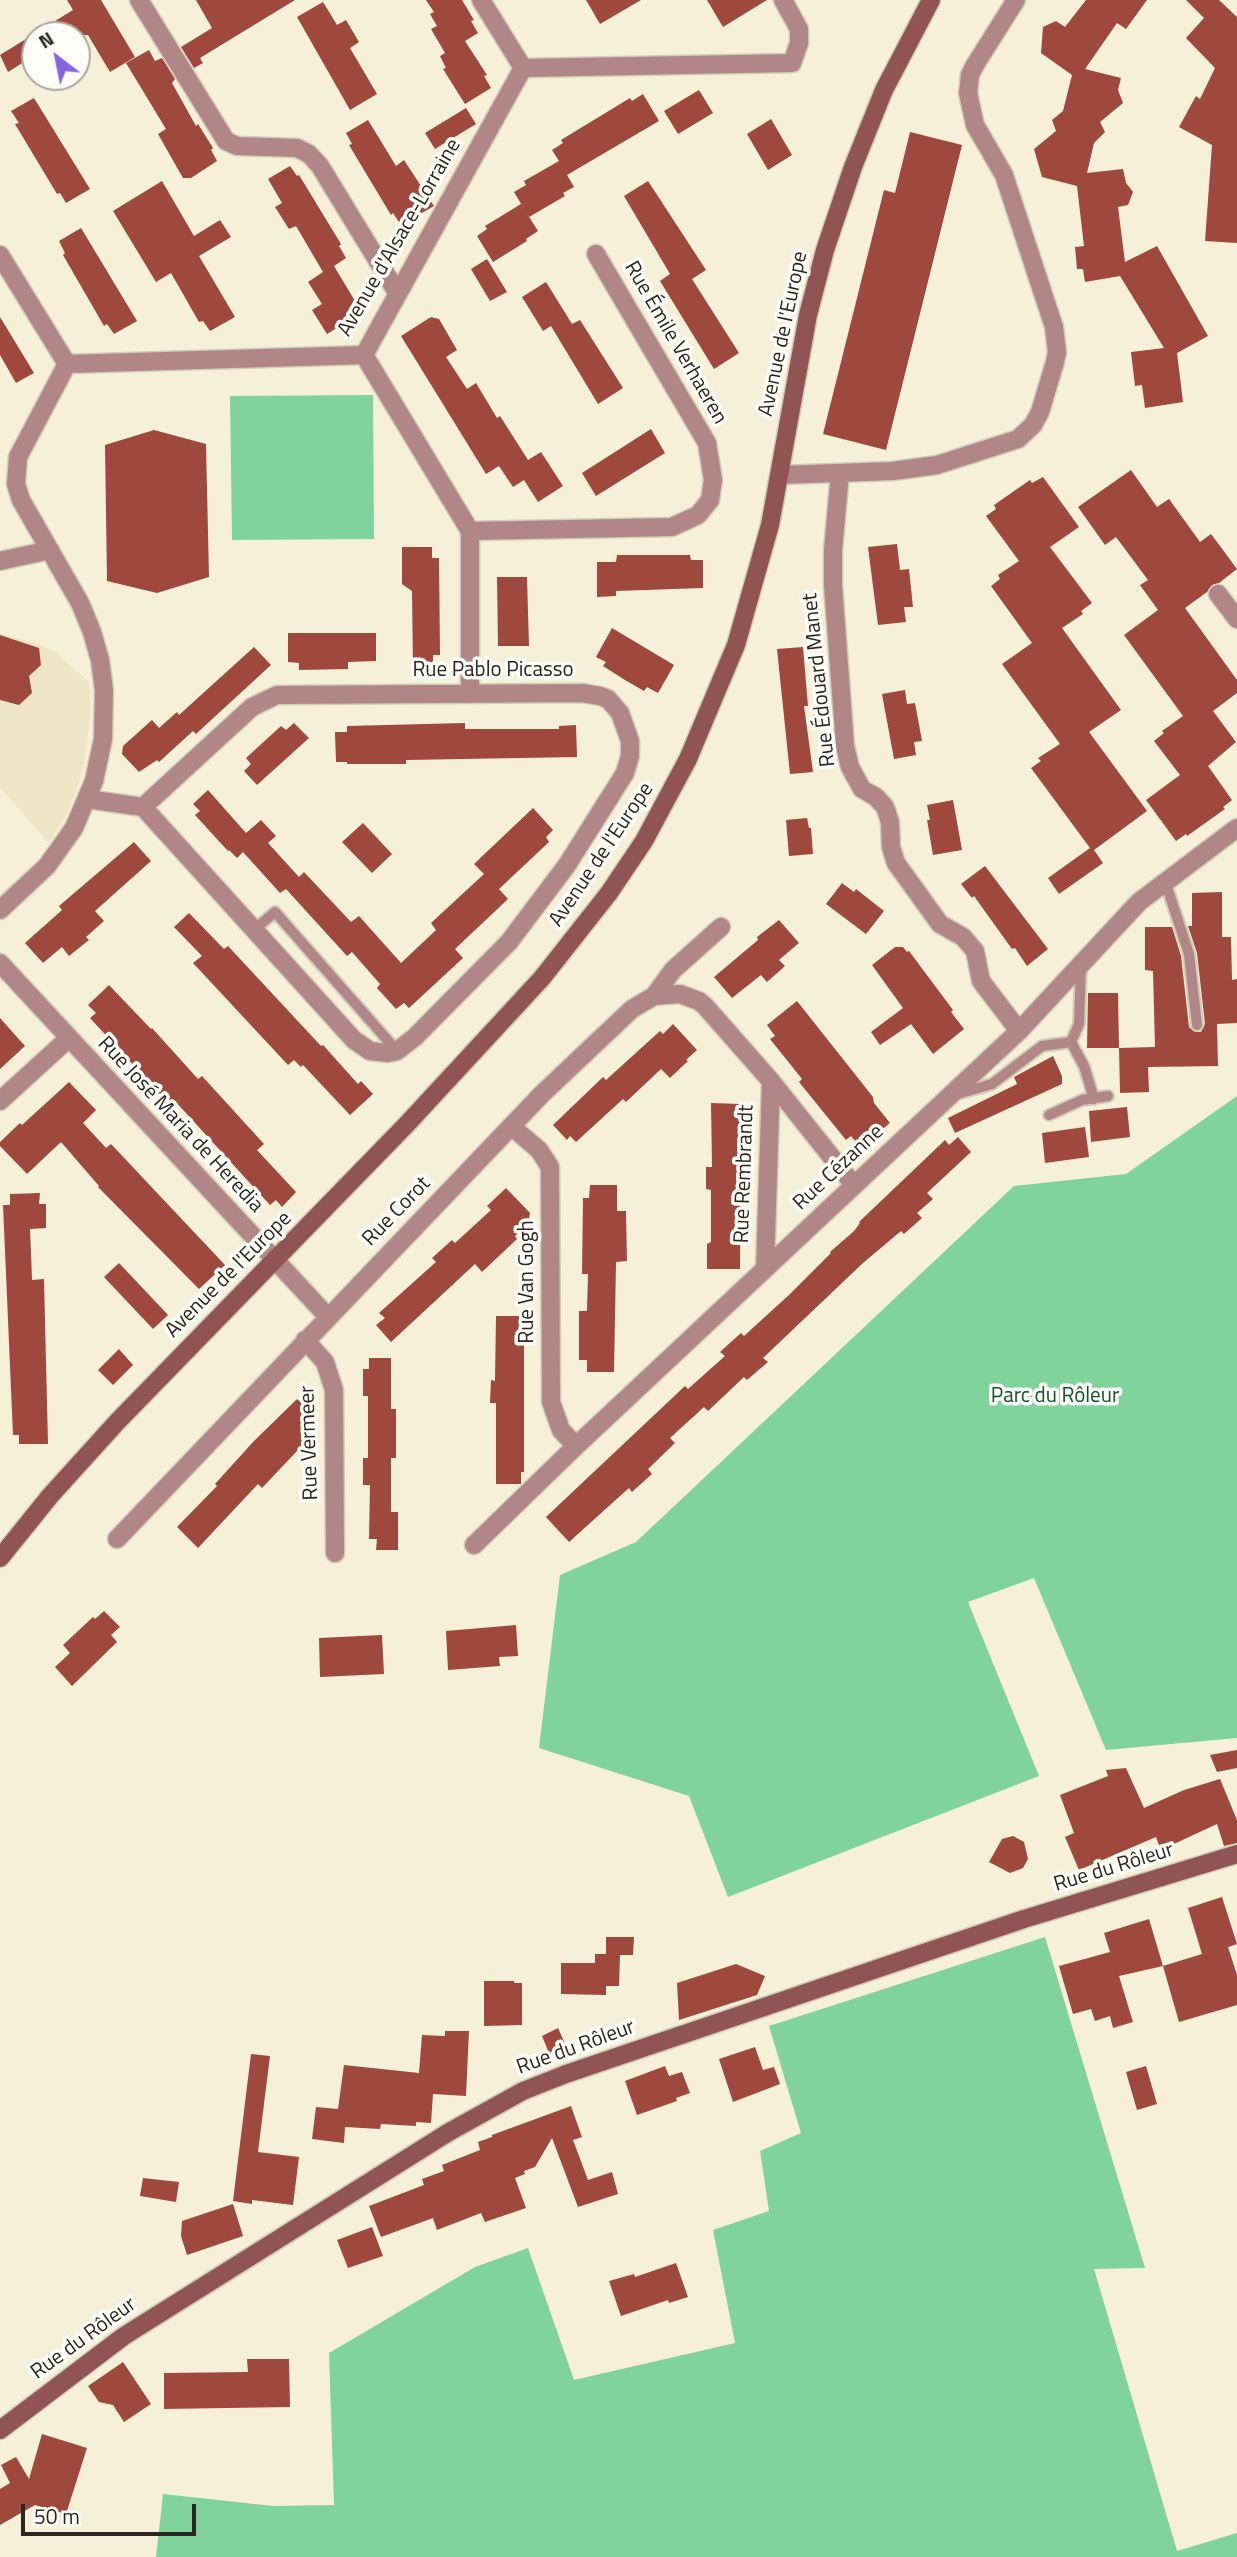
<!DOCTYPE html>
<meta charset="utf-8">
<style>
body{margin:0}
#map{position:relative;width:1237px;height:2557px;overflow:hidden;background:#f6f0d8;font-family:"Titillium Web",sans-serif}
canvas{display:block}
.north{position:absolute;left:21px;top:21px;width:70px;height:70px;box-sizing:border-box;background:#fefdf8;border:2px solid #a9a7a1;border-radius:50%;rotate:328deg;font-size:19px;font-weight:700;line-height:28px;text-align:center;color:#2a271e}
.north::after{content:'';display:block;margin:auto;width:24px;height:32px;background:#8564df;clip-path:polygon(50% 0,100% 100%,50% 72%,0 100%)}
.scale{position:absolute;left:21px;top:2504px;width:175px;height:32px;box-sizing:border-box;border:4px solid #2a271e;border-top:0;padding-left:9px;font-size:21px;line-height:24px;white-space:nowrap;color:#2a271e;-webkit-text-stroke:5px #fefdf8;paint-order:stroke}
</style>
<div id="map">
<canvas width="1237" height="2557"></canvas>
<div class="north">N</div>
<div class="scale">50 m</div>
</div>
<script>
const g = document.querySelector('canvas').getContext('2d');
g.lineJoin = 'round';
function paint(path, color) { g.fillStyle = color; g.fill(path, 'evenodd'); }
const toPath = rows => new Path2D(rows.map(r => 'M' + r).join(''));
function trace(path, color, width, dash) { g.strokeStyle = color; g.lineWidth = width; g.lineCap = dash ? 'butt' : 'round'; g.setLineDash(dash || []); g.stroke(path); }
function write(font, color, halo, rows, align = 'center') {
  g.font = font + ' "Titillium Web",sans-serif'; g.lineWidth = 7; g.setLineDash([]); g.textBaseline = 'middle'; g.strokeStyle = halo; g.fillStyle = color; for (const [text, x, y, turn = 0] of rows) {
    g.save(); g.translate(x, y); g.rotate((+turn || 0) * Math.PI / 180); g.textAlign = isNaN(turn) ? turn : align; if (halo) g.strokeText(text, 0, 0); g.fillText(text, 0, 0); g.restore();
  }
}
paint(toPath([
 [0,634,36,643,56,652,89,682,91,710,84,766,76,792,64,819,49,843,0,788]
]), '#ede5c6');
paint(toPath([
 [373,395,374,539,232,540,230,396],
 [1237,1096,1237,1738,1106,1750,1034,1578,968,1602,1039,1776,728,1897,689,1796,539,1748,560,1575,636,1542,1014,1186,1126,1174],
 [1045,1937,1145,2268,1094,2269,1177,2551,1237,2533,1237,2557,156,2557,163,2494,273,2506,334,2505,329,2353,475,2267,528,2248,574,2380,735,2343,713,2230,769,2211,760,2151,801,2133,769,2026]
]), '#80d39b');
paint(toPath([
 [67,0,101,0,135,57,110,72,88,35,35,35,35,55,8,72,0,55,73,10],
 [196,0,295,0,200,58,203,63,194,68,181,47,212,28],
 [426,0,462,0,474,20,471,21,478,33,465,41,487,75,484,76,491,88,465,104,443,69,446,68,440,56,445,53,431,29,437,26,430,14,434,12],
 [586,0,641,0,600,24],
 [707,0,767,0,723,27],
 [1086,0,1147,0,1126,29,1117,23,1085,69,1121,78,1118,90,1123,103,1100,122,1105,132,1094,143,1087,173,1123,169,1126,183,1133,192,1128,205,1118,207,1125,262,1157,246,1208,336,1177,353,1183,402,1145,408,1142,385,1135,386,1131,352,1164,348,1120,276,1085,282,1083,269,1077,269,1075,247,1084,246,1077,186,1042,177,1034,149,1056,131,1052,120,1063,111,1072,75,1041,53,1043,27,1056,21,1065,27],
 [1186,0,1219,0,1237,17,1237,243,1205,241,1212,145,1179,127,1196,96,1200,99,1215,68,1186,38,1204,18],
 [323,2,337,25,346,20,359,42,350,48,377,94,350,110,297,17],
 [149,50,155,61,162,58,175,79,172,83,196,126,198,124,213,148,211,150,217,161,191,178,183,178,158,134,166,129,126,63],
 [699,90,713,113,678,134,664,111],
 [643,94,659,121,567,175,563,168,574,187,563,193,565,196,529,217,514,192,526,185,524,181,559,161,552,150,563,143,561,140,630,98,632,101],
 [34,98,90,189,66,203,60,193,57,194,15,124,19,123,11,111],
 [466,108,476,124,435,149,425,133],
 [771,119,792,155,768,170,747,134],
 [368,120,396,166,404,160,434,206,401,225,393,213,391,215,349,145,352,144,346,133],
 [910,132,962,145,886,450,823,434,884,190,895,193],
 [290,166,297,176,299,175,341,244,339,246,346,258,334,266,355,301,352,303,359,314,327,334,312,310,322,304,308,282,323,272,296,226,289,229,275,207,282,203,268,179],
 [162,181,194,236,220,220,231,237,199,256,235,317,210,331,203,321,199,322,171,273,156,282,113,211],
 [648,181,706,270,692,279,739,353,714,369,660,281,670,274,624,196],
 [521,204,538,231,526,239,527,241,493,262,477,236,487,229,485,226],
 [81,228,137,321,114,334,107,324,104,326,63,255,65,253,59,241],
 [487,259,507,292,490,301,471,269],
 [546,282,572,324,580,320,623,388,598,404,551,326,543,331,522,297],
 [0,317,34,373,16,383,0,355],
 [431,317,439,319,457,350,446,357,467,389,476,383,497,418,500,416,528,460,541,452,563,486,538,502,524,480,513,487,499,466,486,474,401,336],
 [651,429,665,453,596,496,582,473],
 [154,430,206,444,209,577,157,593,107,581,105,445],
 [1131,470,1157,507,1169,499,1200,542,1211,534,1237,569,1219,583,1212,585,1207,592,1185,608,1237,680,1237,693,1213,711,1236,742,1208,766,1232,800,1223,807,1225,809,1187,836,1186,834,1176,841,1146,800,1180,775,1154,741,1164,733,1162,731,1183,716,1124,635,1158,610,1140,585,1148,580,1116,537,1105,545,1078,507],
 [1043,477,1079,527,1050,547,1092,603,1081,611,1083,614,1062,628,1121,710,1089,732,1147,811,1094,850,1103,863,1059,894,1048,878,1090,848,1031,768,1041,761,1038,758,1060,744,1002,664,1032,643,991,586,1000,579,998,575,1019,561,986,516,996,509,994,505,1030,480,1032,483],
 [897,544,900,570,909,569,913,607,904,607,906,622,878,625,868,547],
 [402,547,432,547,432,558,439,558,440,655,433,655,433,667,413,667,412,591,402,584],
 [617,555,690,555,691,560,703,560,703,588,616,591,616,596,597,597,597,562,616,562],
 [497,577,527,577,529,646,498,646],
 [612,628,674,665,658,693,647,687,644,691,625,680,603,666,606,662,596,657],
 [288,633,376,633,376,661,348,662,348,669,299,670,299,663,288,662],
 [0,635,39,648,41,665,29,676,32,693,19,705,0,700],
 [254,647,271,665,196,734,193,731,159,762,157,760,139,772,122,754,123,746,152,720,159,728,177,712,179,715],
 [803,647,808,706,804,706,813,772,790,774,777,649],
 [905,690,907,704,915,703,922,741,914,742,916,755,894,759,882,694],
 [294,723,309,738,257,785,244,771,251,764,246,758,281,726,286,730],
 [465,723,465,729,559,729,559,726,576,725,577,757,406,760,406,764,347,764,347,762,336,762,335,732,347,732,347,726],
 [208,790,246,833,261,820,276,836,268,843,299,877,304,872,351,922,359,916,401,963,436,930,431,923,484,874,474,864,533,808,553,830,546,837,549,842,499,889,508,899,455,949,463,958,409,1008,404,1003,396,1009,377,988,380,984,352,952,347,956,286,889,280,893,243,852,237,858,229,850,228,851,195,815,200,811,193,804],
 [953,800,962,850,933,855,927,820,930,820,927,805],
 [807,818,809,828,811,828,813,854,789,856,786,820],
 [363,823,392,854,372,873,342,842],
 [134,842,151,861,95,911,104,921,86,937,89,940,69,956,62,947,43,963,25,943,62,910,59,906],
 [985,866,1048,949,1027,966,1015,948,1012,949,974,896,972,898,961,884],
 [842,883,854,892,856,889,884,911,866,934,826,904],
 [1222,892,1222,937,1231,937,1232,980,1237,979,1237,1023,1217,1024,1218,1066,1148,1067,1149,1092,1120,1093,1119,1048,1155,1047,1153,971,1145,970,1145,927,1172,927,1181,956,1189,1027,1195,1032,1201,1032,1205,1024,1197,953,1188,926,1192,926,1192,893],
 [189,913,224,949,228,946,321,1046,323,1045,358,1084,361,1081,373,1094,350,1115,303,1065,301,1067,294,1060,288,1065,193,963,202,956,174,927],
 [779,920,799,943,779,960,785,966,767,982,761,975,732,998,714,977,758,940,757,937],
 [895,947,903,947,907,952,909,951,953,1010,951,1012,964,1029,933,1054,911,1024,880,1045,871,1032,903,1008,872,965],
 [109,985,151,1029,152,1028,198,1079,202,1076,264,1144,257,1150,296,1192,282,1207,276,1200,270,1205,175,1101,170,1105,90,1018,96,1013,88,1005],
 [1088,993,1118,993,1119,1048,1087,1048],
 [797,1001,873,1097,874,1103,890,1123,860,1147,851,1136,846,1140,799,1082,802,1079,770,1039,775,1036,767,1025],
 [0,1018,25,1046,0,1069],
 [673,1024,697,1050,686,1060,688,1061,670,1078,661,1069,626,1102,623,1099,576,1142,570,1136,567,1140,553,1125,603,1077,606,1080,660,1031,663,1034],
 [1053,1056,1062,1076,1062,1084,955,1133,948,1118,1017,1084,1014,1077],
 [69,1082,96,1110,83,1123,106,1148,111,1144,225,1265,199,1289,98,1187,99,1186,61,1142,27,1174,0,1146,0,1142,20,1123,22,1125],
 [711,1103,741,1104,740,1269,707,1269,707,1244,711,1242,711,1190,706,1189,706,1167,712,1167],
 [1127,1107,1130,1137,1091,1142,1089,1111],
 [1085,1127,1089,1157,1045,1163,1042,1133],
 [958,1137,971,1152,927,1193,933,1199,917,1213,922,1218,904,1234,901,1231,863,1263,763,1358,768,1362,747,1380,744,1377,708,1411,704,1407,670,1438,675,1443,648,1469,652,1474,632,1492,629,1488,569,1542,546,1517,685,1386,688,1389,725,1356,720,1352,741,1333,744,1336,790,1294,831,1253,830,1252,854,1231,860,1223,859,1222,945,1140,949,1145],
 [590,1185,617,1185,617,1211,626,1211,627,1261,616,1262,614,1372,587,1372,587,1360,579,1360,579,1311,587,1311,588,1274,582,1274,583,1198,589,1198],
 [506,1188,530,1213,528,1224,515,1236,517,1239,482,1272,475,1264,391,1342,376,1325,385,1318,379,1313,436,1262,432,1258,452,1240,455,1243,491,1210,487,1206],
 [40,1193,39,1204,46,1204,46,1228,30,1229,31,1252,32,1280,44,1279,48,1444,19,1444,19,1435,13,1435,3,1205,10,1205,10,1194],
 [119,1263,168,1315,153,1329,104,1277],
 [496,1316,522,1316,522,1328,524,1328,524,1472,521,1472,521,1484,496,1484,496,1403,490,1403,491,1380,495,1381],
 [119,1349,133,1365,113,1385,98,1370],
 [369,1358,391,1358,391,1409,396,1409,396,1458,391,1458,391,1512,398,1512,398,1550,376,1550,377,1539,369,1539,370,1485,363,1485,363,1458,368,1458,368,1396,363,1396,363,1369,369,1369],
 [297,1399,313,1413,303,1423,314,1433,262,1488,258,1484,198,1548,177,1527,217,1486,215,1484,253,1442],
 [104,1611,120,1627,111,1635,117,1642,72,1686,55,1667,70,1653,63,1645,93,1617,95,1619],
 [516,1625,518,1656,499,1657,500,1666,448,1670,446,1631],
 [382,1635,384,1674,320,1677,319,1638],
 [1237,1750,1237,1768,1217,1772,1210,1755],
 [1126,1768,1144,1808,1184,1790,1220,1779,1237,1820,1237,1843,1224,1846,1217,1824,1161,1850,1156,1837,1079,1870,1065,1837,1074,1833,1060,1795,1108,1776,1106,1770],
 [1013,1836,1024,1842,1028,1859,1023,1868,1010,1873,989,1862,1002,1839],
 [1222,1897,1237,1944,1228,1947,1237,1975,1237,2005,1179,2022,1163,1966,1202,1954,1188,1908],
 [1149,1919,1163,1966,1119,1976,1133,2022,1113,2028,1110,2016,1095,2021,1091,2009,1073,2014,1059,1966,1110,1952,1104,1933],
 [606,1937,634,1937,633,1955,620,1955,619,1986,606,1986,606,1995,561,1994,561,1963,595,1963,595,1954,606,1954],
 [736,1964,765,1976,757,1995,679,2020,677,1983],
 [484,1981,514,1981,514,1983,522,1983,522,2025,484,2026],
 [558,2028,566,2046,549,2053,542,2036],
 [445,2031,469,2031,466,2096,433,2094,431,2123,416,2122,416,2126,381,2124,380,2129,345,2127,344,2143,312,2139,316,2107,338,2109,344,2065,419,2073,422,2035,445,2036],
 [755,2047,763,2070,774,2067,780,2084,733,2102,719,2059],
 [251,2054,270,2056,258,2152,299,2157,293,2205,252,2200,252,2204,233,2201],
 [665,2066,669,2076,682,2072,690,2093,676,2098,677,2101,637,2115,625,2081],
 [1146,2066,1157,2104,1137,2110,1126,2072],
 [571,2106,582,2137,573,2140,588,2180,612,2172,618,2194,578,2207,552,2138,535,2167,524,2171,525,2174,515,2178,526,2208,485,2222,481,2213,437,2230,433,2218,381,2237,369,2206,424,2185,422,2179,444,2171,442,2165,480,2150,478,2142,492,2137,492,2135],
 [143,2178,179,2182,176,2202,140,2196],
 [233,2204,243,2236,187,2255,181,2236,182,2221],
 [372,2227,383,2256,348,2268,337,2240],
 [676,2263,688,2297,669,2303,668,2300,621,2316,609,2281,634,2274,635,2277],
 [247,2359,289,2359,290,2407,164,2409,164,2373,248,2372],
 [123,2362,151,2404,124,2422,113,2405,99,2402,88,2386],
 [42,2434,87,2448,66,2514,35,2505,0,2525,0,2489,10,2483,1,2465,16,2457,29,2479]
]), '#9e483e');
const lane = toPath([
 [1165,881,1189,954,1197,1025],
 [255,929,275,912,397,1051],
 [1081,965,1079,1024,1071,1042,1084,1066,1094,1099],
 [954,1095,992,1084,1042,1046,1071,1042],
 [1049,1115,1082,1100,1108,1096]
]);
const street = toPath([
 [139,0,226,141,237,146,297,148,309,154,320,166,398,294],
 [523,68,792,63,799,43,799,29,783,0],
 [0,255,67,364,364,355,523,68,481,0],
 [364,355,470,531,470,694],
 [840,473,833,550,833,585,845,746,850,767,862,789,876,797,885,807,890,822,891,847,896,863,940,924,963,937,975,951,981,981,1019,1031],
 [780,475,893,471,937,465,1018,439,1033,425,1040,412,1055,362,1057,352,1054,327,1004,175,975,125,968,93,970,75,975,65,1016,0],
 [470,531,672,527,698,515,710,500,713,480,707,443,596,254],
 [0,561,50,550],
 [1218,594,1237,619],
 [582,693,600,696,608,699,620,713,630,741,630,756,625,773,567,865,509,942,415,1037,397,1051,388,1053,370,1051,354,1040,143,807,252,707,277,695,582,693],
 [87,799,143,807],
 [0,910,47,866,74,828,94,781,103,739,104,690,100,660,92,632,80,603,21,500,16,484,18,457,67,364],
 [0,963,328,1317],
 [654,996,680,994,699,1001,705,1006,771,1081,854,1185],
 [0,1101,69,1038],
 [511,1126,539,1150,550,1167,551,1402,561,1430,576,1446],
 [765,1269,771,1081],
 [305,1340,325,1362,334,1390,335,1553],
 [117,1539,542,1094,632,1009,654,996,673,970,721,927],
 [474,1545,576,1446,1019,1031,1139,902,1237,828]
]);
const secondary = toPath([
 [0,1558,50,1496,117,1422,407,1124,542,978,609,893,644,841,688,759,736,645,770,525,808,315,825,250,853,167,884,90,931,0],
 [0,2430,124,2336,449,2132,523,2091,566,2074,1024,1919,1237,1854]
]);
trace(lane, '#d1ccb7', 14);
trace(street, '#d1ccb7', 21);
trace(secondary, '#d1ccb7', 21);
trace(lane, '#b18686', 10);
trace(street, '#b18686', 18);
trace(secondary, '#905455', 18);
write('21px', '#2a271e', '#fefdf8', [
 ["Avenue d'Alsace-Lorraine",400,238,-60],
 ["Avenue de l'Europe",784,334,-78],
 ["Rue Émile Verhaeren",675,343,60],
 ["Rue Pablo Picasso",493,671],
 ["Rue Édouard Manet",820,680,-96],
 ["Avenue de l'Europe",602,855,-56],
 ["Rue José Maria de Heredia",180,1125,47],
 ["Rue Cézanne",839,1168,-43],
 ["Rue Rembrandt",745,1174,-88],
 ["Rue Corot",397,1212,-46],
 ["Avenue de l'Europe",229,1275,-45],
 ["Rue Van Gogh",528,1282,-90],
 ["Rue Vermeer",310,1443,-92],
 ["Rue du Rôleur",1114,1868,-17],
 ["Rue du Rôleur",576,2048,-20],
 ["Rue du Rôleur",84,2339,-36]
]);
write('21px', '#11522d', '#fefdf8', [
 ["Parc du Rôleur",1055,1397]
]);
</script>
